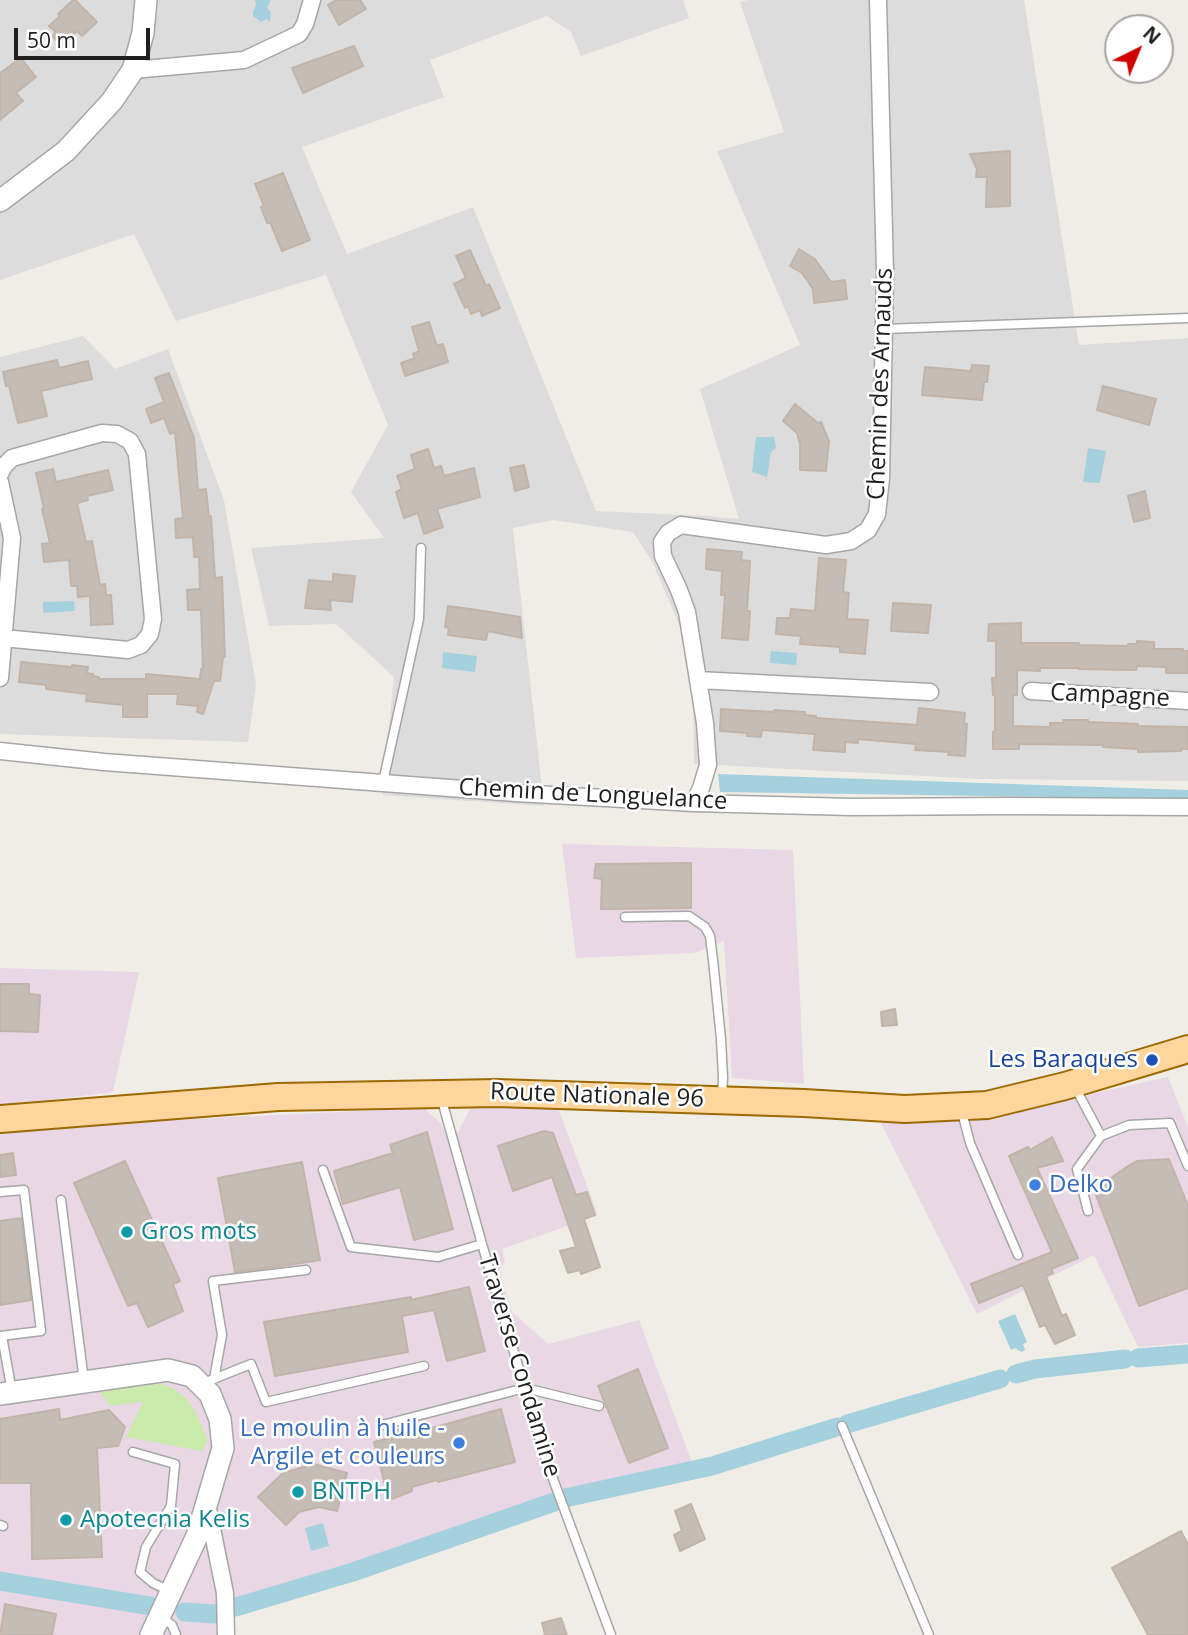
<!DOCTYPE html>
<meta charset="utf-8">
<style>
body{margin:0}
#map{position:relative;width:1188px;height:1635px;overflow:hidden;background:#f0ede6;font-family:"Open Sans",sans-serif}
canvas{display:block}
.north{position:absolute;left:1104px;top:14px;width:70px;height:70px;box-sizing:border-box;background:#fff;border:2px solid #a5a5a5;border-radius:50%;rotate:43deg;font-size:19px;font-weight:700;line-height:28px;text-align:center;color:#1f1f1f}
.north::after{content:'';display:block;margin:auto;width:24px;height:32px;background:#cf0200;clip-path:polygon(50% 0,100% 100%,50% 72%,0 100%)}
.scale{position:absolute;left:14px;top:28px;width:136px;height:32px;box-sizing:border-box;border:4px solid #1f1f1f;border-top:0;padding-left:9px;font-size:21px;line-height:24px;white-space:nowrap;color:#1f1f1f;-webkit-text-stroke:5px #fff;paint-order:stroke}
</style>
<div id="map">
<canvas width="1188" height="1635"></canvas>
<div class="north">N</div>
<div class="scale">50 m</div>
</div>
<script>
const g = document.querySelector('canvas').getContext('2d');
g.lineJoin = 'round';
function paint(path, color) { g.fillStyle = color; g.fill(path, 'evenodd'); }
const toPath = rows => new Path2D(rows.map(r => 'M' + r).join(''));
function trace(path, color, width, dash) { g.strokeStyle = color; g.lineWidth = width; g.lineCap = dash ? 'butt' : 'round'; g.setLineDash(dash || []); g.stroke(path); }
function write(font, color, halo, rows, align = 'center') {
  g.font = font + ' "Open Sans",sans-serif'; g.lineWidth = 5; g.setLineDash([]); g.textBaseline = 'middle'; g.strokeStyle = halo; g.fillStyle = color; for (const [text, x, y, turn = 0] of rows) {
    g.save(); g.translate(x, y); g.rotate((+turn || 0) * Math.PI / 180); g.textAlign = isNaN(turn) ? turn : align; if (halo) g.strokeText(text, 0, 0); g.fillText(text, 0, 0); g.restore();
  }
}
paint(toPath([
 [0,0,683,0,689,18,581,56,571,32,547,16,430,60,444,97,302,147,347,254,473,207,596,511,706,516,739,519,700,389,800,345,717,151,784,132,740,2,748,0,1024,0,1079,345,1188,338,1188,781,981,779,694,764,693,690,680,627,653,563,633,532,553,520,513,528,544,806,382,795,394,677,336,624,269,626,251,548,384,538,351,492,388,425,326,275,176,321,134,234,0,280],
 [83,336,115,369,168,349,224,500,256,685,248,742,0,734,0,357]
]), '#dddcdc');
paint(toPath([
 [562,844,793,850,804,1084,732,1078,724,941,694,953,576,958],
 [0,968,139,972,113,1092,0,1106],
 [1168,1077,1188,1127,1188,1343,1138,1347,1094,1255,977,1314,881,1123,978,1119],
 [471,1107,558,1108,598,1215,502,1249,505,1262,499,1271,512,1312,548,1344,639,1320,692,1462,565,1491,375,1561,232,1602,231,1604,215,1609,217,1635,0,1635,0,1133,107,1123,423,1108,441,1123,446,1135,457,1134]
]), '#e9d7e6');
paint(toPath([
 [160,1384,173,1388,187,1399,196,1413,208,1440,202,1451,126,1437,143,1402,110,1406,99,1391]
]), '#caebab');
paint(toPath([
 [255,0,271,0,267,8,271,12,270,21,266,19,261,22,253,16,253,12,256,5],
 [756,437,774,437,776,448,771,452,767,477,752,472],
 [1088,448,1106,451,1100,483,1083,482],
 [74,601,75,611,43,613,43,602],
 [771,651,797,653,796,665,770,663],
 [443,652,477,656,475,672,442,668],
 [718,774,1188,790,1188,799,720,792],
 [1015,1314,1027,1342,1023,1344,1025,1350,1022,1352,1017,1350,1016,1348,1011,1350,998,1321],
 [323,1523,329,1546,311,1551,305,1528]
]), '#a5d1df');
trace(toPath([
 [1138,1358,1188,1354],
 [1016,1374,1035,1369,1125,1359],
 [847,1424,1000,1379],
 [565,1498,712,1466,837,1427],
 [0,1581,150,1606],
 [236,1607,353,1572,557,1501],
 [185,1612,215,1614]
]), '#a5d1df', 19);
const building = toPath([
 [73,0,75,0,97,22,82,36,77,31,62,46,52,36,56,32,49,26,60,16,58,14,73,0],
 [336,0,360,0,366,9,339,25,328,5,336,0],
 [354,46,363,66,303,93,292,68,354,46],
 [21,58,36,77,16,93,23,101,0,120,0,73,21,58],
 [1010,151,1010,206,986,207,987,177,976,177,977,169,970,154,1010,151],
 [283,173,310,240,282,251,270,222,267,223,261,207,264,206,255,184,283,173],
 [799,249,815,259,831,282,845,280,847,299,814,303,813,289,802,273,790,266,799,249],
 [470,250,486,286,489,284,500,308,482,316,480,310,471,314,468,306,465,308,454,284,466,278,456,256,470,250],
 [429,322,437,346,443,344,448,362,405,376,401,363,415,358,413,354,419,351,412,327,429,322],
 [57,360,59,368,88,361,92,379,41,391,47,416,18,423,9,386,6,386,3,372,57,360],
 [972,365,989,366,987,382,984,382,982,400,922,395,925,367,971,371,972,365],
 [169,373,194,438,198,490,206,489,209,517,211,516,215,578,222,577,225,657,223,657,220,681,214,681,203,714,197,712,198,706,177,704,178,694,147,694,147,717,123,717,123,705,86,701,87,694,46,689,46,685,19,682,21,662,72,667,72,665,88,667,87,673,93,674,93,676,99,677,98,679,146,679,146,674,200,679,201,669,203,669,201,610,188,610,187,590,200,589,199,557,194,557,193,537,176,538,175,519,183,518,175,432,170,434,164,418,151,423,146,409,164,402,155,378,169,373],
 [1103,386,1156,399,1149,425,1097,410,1103,386],
 [795,404,818,423,821,422,829,441,826,471,800,470,800,444,797,433,783,421,795,404],
 [428,449,434,468,441,466,444,476,474,468,480,497,437,509,443,527,424,534,418,513,404,518,396,492,402,489,397,476,415,469,411,455,428,449],
 [524,465,529,487,515,491,510,468,524,465],
 [53,469,56,482,108,470,113,490,87,496,88,500,77,503,86,542,92,541,100,585,105,584,106,595,111,595,113,624,91,625,90,596,78,597,77,586,71,586,69,560,44,562,42,544,50,543,42,509,44,509,36,473,53,469],
 [1145,491,1150,518,1134,522,1128,496,1145,491],
 [707,549,742,552,741,560,750,561,747,611,750,611,748,640,722,638,725,595,721,595,722,571,706,569,707,549],
 [819,558,846,560,843,592,849,593,847,619,868,620,865,654,840,652,840,647,800,644,801,636,776,634,777,618,790,618,791,609,815,611,819,558],
 [333,574,355,576,352,602,330,600,331,610,305,608,309,580,333,582,333,574],
 [893,603,931,605,928,633,891,631,893,603],
 [448,606,470,609,471,611,471,609,520,617,522,638,488,631,486,640,448,635,449,628,445,627,448,606],
 [1021,623,1021,643,1079,643,1079,645,1128,646,1128,644,1137,644,1137,641,1154,642,1154,649,1183,649,1183,651,1188,651,1188,673,1166,673,1166,667,1137,666,1136,670,1128,670,1079,669,1079,668,1040,668,1040,671,1017,670,1017,695,1013,695,1013,726,1050,727,1050,723,1063,723,1063,720,1088,720,1088,722,1138,724,1138,726,1188,727,1188,749,1181,749,1181,751,1138,752,1138,749,1103,747,1103,745,1019,744,1019,749,993,749,993,732,995,731,995,695,993,695,992,678,996,678,996,641,988,641,989,624,1021,623],
 [919,708,965,713,964,723,967,724,965,756,948,755,949,752,915,750,916,744,858,739,858,743,845,742,845,752,813,750,815,734,762,730,761,737,747,736,747,733,720,731,721,709,774,712,774,710,805,712,805,715,816,716,816,718,917,725,919,708],
 [691,863,691,908,601,909,602,879,594,878,596,864,691,863],
 [0,984,29,984,29,994,40,995,38,1032,0,1031,0,984],
 [895,1009,897,1025,882,1026,881,1012,895,1009],
 [544,1131,553,1133,576,1195,587,1192,595,1215,584,1219,600,1267,581,1274,580,1270,568,1273,560,1251,576,1247,552,1177,513,1191,498,1146,544,1131],
 [427,1132,453,1229,414,1240,400,1187,343,1204,334,1171,393,1153,390,1145,427,1132],
 [1052,1137,1063,1161,1037,1168,1078,1258,1051,1269,1053,1273,1046,1276,1062,1316,1066,1314,1075,1335,1055,1344,1045,1325,1040,1327,1023,1285,979,1303,971,1284,1052,1252,1009,1156,1028,1147,1030,1150,1052,1137],
 [13,1153,16,1175,0,1177,0,1155,13,1153],
 [1169,1159,1188,1206,1188,1288,1139,1306,1094,1190,1128,1166,1137,1161,1169,1159],
 [125,1161,180,1281,173,1284,183,1311,148,1327,137,1303,128,1306,74,1183,125,1161],
 [302,1162,320,1260,282,1266,235,1272,218,1178,302,1162],
 [21,1218,31,1300,0,1305,0,1221,21,1218],
 [469,1287,485,1351,447,1361,434,1310,402,1316,408,1352,275,1376,264,1322,411,1297,411,1300,469,1287],
 [638,1369,668,1448,629,1463,598,1386,638,1369],
 [59,1409,60,1420,109,1410,125,1427,118,1446,97,1448,102,1557,32,1559,31,1483,0,1483,0,1419,59,1409],
 [501,1409,515,1462,438,1482,437,1480,412,1487,412,1491,389,1500,374,1442,398,1436,397,1430,425,1423,428,1429,501,1409],
 [314,1464,347,1473,337,1511,319,1507,299,1512,286,1525,258,1497,283,1473,314,1464],
 [691,1504,705,1539,680,1551,674,1535,682,1531,675,1511,691,1504],
 [1181,1531,1188,1545,1188,1635,1148,1635,1112,1568,1181,1531],
 [5,1604,56,1614,52,1635,0,1635,5,1604],
 [561,1618,567,1635,545,1635,542,1623,561,1618]
]);
paint(building, '#c5bcb5');
trace(building, '#c2b4a8', 2);
const service = toPath([
 [884,329,1188,318],
 [383,782,419,619,421,548],
 [625,917,689,916,705,927,710,936,713,960,721,1039,723,1077,722,1097],
 [1075,1087,1101,1136,1077,1169,1088,1211],
 [441,1097,482,1244,546,1460,611,1635],
 [962,1112,970,1143,1018,1255],
 [1101,1136,1129,1125,1170,1123,1188,1166],
 [323,1170,351,1247,438,1257,482,1244],
 [0,1192,24,1190,41,1331,0,1336],
 [61,1200,84,1381],
 [2,1336,12,1392],
 [214,1379,222,1335,213,1281,306,1270],
 [201,1384,251,1364,266,1402,424,1366],
 [382,1425,525,1388,599,1406],
 [842,1426,929,1635],
 [133,1452,175,1464,171,1506,146,1547,140,1572,153,1583,169,1591],
 [0,1525,3,1526],
 [160,1617,172,1625,176,1635]
]);
const minor = toPath([
 [133,70,244,60,299,34,305,24,312,0],
 [0,474,4,466,12,458,102,433,117,434,130,441,137,454,153,619,150,634,141,645,128,650,3,638],
 [0,482,12,538,0,678],
 [698,680,930,692],
 [1031,691,1188,701],
 [0,751,104,762,516,793,694,803,852,807,1009,806,1188,807],
 [694,803,701,788,708,765,705,723,687,612,679,590,663,556,662,542,668,533,681,525,826,545,851,541,868,530,877,514,881,478,885,272,878,0],
 [207,1504,225,1593,226,1635]
]);
const tertiary = toPath([
 [0,201,66,151,112,101,133,70,143,33,146,0],
 [0,1394,168,1370,192,1376,210,1394,220,1419,223,1448,197,1536,151,1635]
]);
const primary = toPath([
 [0,1119,278,1097,497,1093,804,1103,905,1109,987,1105,1065,1086,1188,1049]
]);
trace(service, '#a6a6a6', 11);
trace(minor, '#a6a6a6', 19);
trace(tertiary, '#a6a6a6', 24);
trace(primary, '#9b6900', 30);
trace(service, '#fff', 8);
trace(minor, '#fff', 16);
trace(tertiary, '#fff', 21);
trace(primary, '#fdd59d', 26);
for (const [x, y, r, color] of [
 [1152,1060,7,"#1a4fb4"],
 [1035,1185,7,"#3f7fe0"],
 [127,1232,7,"#0f9aa8"],
 [459,1443,7,"#3f7fe0"],
 [298,1492,7,"#0f9aa8"],
 [66,1520,7,"#0f9aa8"]
]) { const dot = new Path2D(); dot.arc(x, y, r, 0, 2 * Math.PI); g.fillStyle = color; g.fill(dot); trace(dot, '#fff', 2.5); }
write('24px', '#1f1f1f', '#fff', [
 ["Chemin des Arnauds",881,384,-88],
 ["Campagne",1110,696,3],
 ["Chemin de Longuelance",593,795,3],
 ["Route Nationale 96",597,1096,2],
 ["Traverse Condamine",519,1366,73]
]);
write('24px', '#164399', '#fff', [
 ["Les Baraques",1138,1060]
], 'right');
write('24px', '#366cbe', '#fff', [
 ["Delko",1049,1185],
 ["Le moulin à huile -",445,1429,"right"],
 ["Argile et couleurs",445,1457,"right"]
], 'left');
write('24px', '#0d838f', '#fff', [
 ["Gros mots",141,1232],
 ["BNTPH",312,1492],
 ["Apotecnia Kelis",80,1520]
], 'left');
</script>
